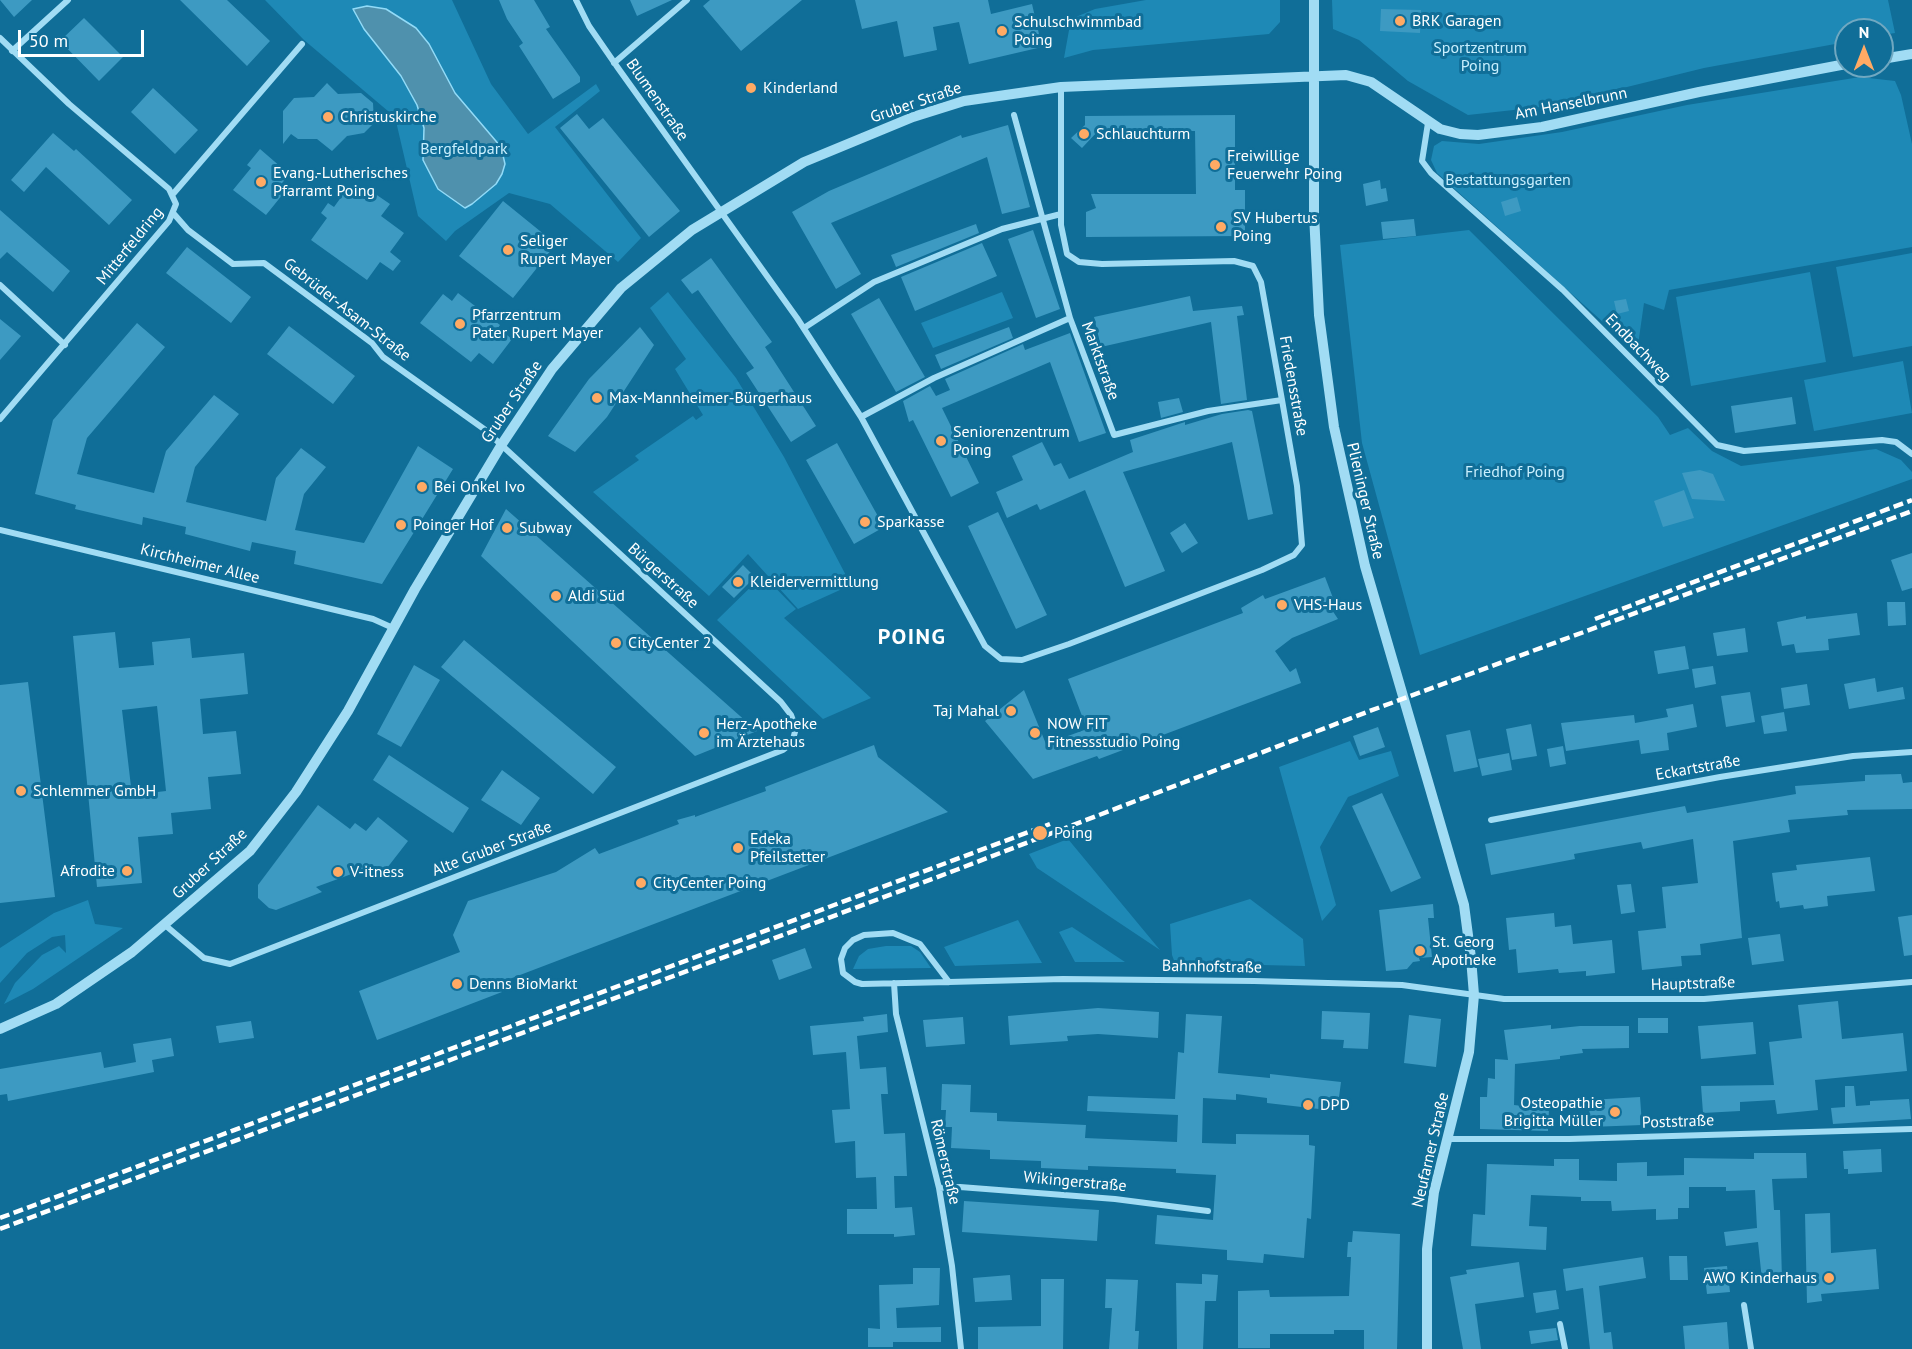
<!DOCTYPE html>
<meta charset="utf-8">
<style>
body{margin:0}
#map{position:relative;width:1912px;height:1349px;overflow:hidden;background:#106e98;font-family:"PT Sans",sans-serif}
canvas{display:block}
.north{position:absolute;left:1834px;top:18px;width:60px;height:60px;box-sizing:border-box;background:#106e98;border:2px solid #70a8c1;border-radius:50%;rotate:0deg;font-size:16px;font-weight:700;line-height:24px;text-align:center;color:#fff}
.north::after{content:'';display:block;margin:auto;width:21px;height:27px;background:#ffaa64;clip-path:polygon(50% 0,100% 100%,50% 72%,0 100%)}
.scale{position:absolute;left:18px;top:30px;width:126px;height:27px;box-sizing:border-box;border:3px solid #fff;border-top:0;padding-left:8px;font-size:18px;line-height:21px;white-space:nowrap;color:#fff;-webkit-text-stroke:4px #106e98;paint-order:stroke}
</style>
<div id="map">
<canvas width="1912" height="1349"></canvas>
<div class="north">N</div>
<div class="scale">50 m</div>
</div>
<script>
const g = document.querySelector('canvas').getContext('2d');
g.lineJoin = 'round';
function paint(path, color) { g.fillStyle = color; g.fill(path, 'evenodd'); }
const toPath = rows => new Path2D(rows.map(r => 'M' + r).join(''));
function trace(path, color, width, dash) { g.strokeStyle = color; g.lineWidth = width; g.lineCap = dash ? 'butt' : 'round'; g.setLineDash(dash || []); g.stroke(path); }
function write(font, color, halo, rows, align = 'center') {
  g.font = font + ' "PT Sans",sans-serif'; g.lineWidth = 6; g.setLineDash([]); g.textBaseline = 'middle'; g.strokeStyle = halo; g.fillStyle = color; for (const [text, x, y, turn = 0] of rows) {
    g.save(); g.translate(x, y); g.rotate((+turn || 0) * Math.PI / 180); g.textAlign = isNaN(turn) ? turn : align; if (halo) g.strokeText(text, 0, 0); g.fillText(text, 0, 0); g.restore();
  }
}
paint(toPath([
 [265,0,452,0,491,84,528,134,596,84,600,91,555,127,641,238,618,262,550,204,509,193,455,231,446,241,418,216,395,117,304,40],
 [1146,0,1280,0,1280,22,1269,34,1093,50,1064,58,1071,19,1095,9],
 [1332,0,1888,0,1895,33,1882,35,1882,30,1846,30,1846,42,1704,68,1550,106,1468,115,1408,81,1359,40,1333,29],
 [1860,77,1895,81,1901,95,1912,144,1912,247,1669,290,1664,310,1644,303,1638,345,1613,331,1437,173,1431,160,1434,146,1442,141,1479,144,1562,132,1687,105],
 [1469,230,1658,417,1670,435,1688,428,1712,451,1741,466,1876,449,1901,460,1912,472,1912,479,1420,655,1362,443,1340,245],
 [1912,253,1912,346,1853,357,1836,267],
 [1810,272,1826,362,1691,386,1676,297],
 [668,292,736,378,784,457,851,585,798,609,748,554,709,596,593,492,639,460,635,456,693,416,696,420,703,415,675,369,686,359,650,308],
 [1002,292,1013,318,933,348,921,323],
 [1903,361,1912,413,1814,431,1804,380],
 [763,575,796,609,784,618,871,698,823,719,717,620],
 [1350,741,1359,760,1391,751,1399,776,1348,797,1320,847,1336,905,1322,921,1279,767],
 [1068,839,1160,950,1037,868,1029,854],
 [1250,899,1303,939,1305,966,1175,963,1172,955,1170,924],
 [88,900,95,924,123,928,33,989,4,1004,15,983,42,955,59,946,66,953,65,935,52,937,27,953,0,983,0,948,54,913],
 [1018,920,1042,963,955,966,944,947],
 [1072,927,1125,962,1075,962,1059,932],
 [886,946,911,946,920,952,931,968,853,969,859,956,868,949]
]), '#1e89b6');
const water = toPath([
 [367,6,386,9,416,28,429,44,455,93,501,147,505,164,502,174,496,184,472,204,465,208,438,189,423,160,424,128,417,105,401,76,364,29,353,9,367,6]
]);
paint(water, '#4f91ad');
trace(water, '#92dbf8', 1.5);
paint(toPath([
 [0,0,32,0,14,17],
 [180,0,227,0,270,41,247,66],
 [499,0,534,0,550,27,546,29,580,77,580,82,553,99,519,46,523,43,507,19],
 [630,0,672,0,637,16],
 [710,0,802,0,741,51,703,6],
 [855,0,988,0,991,14,1032,4,1042,47,969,64,959,22,933,27,937,50,904,57,897,21,862,29],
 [1381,9,1421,10,1420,33,1380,31],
 [84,18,123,57,99,81,60,41],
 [327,83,338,94,361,93,373,103,374,123,364,133,347,136,332,151,317,139,298,139,291,134,283,144,283,111,294,98,314,97],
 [153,88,198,130,175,154,131,112],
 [577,114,589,129,603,118,680,211,649,237,560,128],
 [1235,115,1235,190,1245,190,1245,236,1086,237,1086,212,1096,208,1091,194,1196,194,1195,131,1098,131,1082,148,1071,138,1085,125,1085,116],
 [1008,125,1030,207,1002,214,987,157,831,223,861,274,836,289,792,212,829,191,961,135,962,138],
 [53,133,74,151,76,149,132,200,109,225,46,167,24,192,11,180],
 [260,149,289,174,277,190,283,194,266,215,233,190,251,168,247,165],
 [1380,180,1381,189,1386,188,1388,201,1366,206,1363,184],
 [347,189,361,199,368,189,390,204,381,216,404,233,390,252,401,261,393,271,380,262,367,280,311,240,327,218,321,213,328,203,334,207],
 [1517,197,1521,211,1505,216,1501,202],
 [503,201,556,244,513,298,459,256],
 [0,210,70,271,53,292,7,252,0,259],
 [1414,219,1416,236,1383,239,1381,222],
 [976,224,979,233,896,267,891,255],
 [1033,230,1060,309,1036,318,1008,239],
 [982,243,997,276,915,311,901,277],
 [187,247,251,297,231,323,166,273],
 [711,258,772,342,765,347,816,426,791,442,746,373,754,368,698,290,692,294,681,280],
 [458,293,500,325,498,328,512,339,493,364,479,353,471,362,420,323,443,294,452,301],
 [1190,296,1193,311,1242,306,1244,315,1237,316,1247,400,1221,404,1211,322,1101,347,1094,317],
 [879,298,925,377,896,392,851,314],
 [1626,299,1629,311,1617,314,1614,301],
 [0,319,21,336,0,360],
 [137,323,165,347,87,438,77,474,154,493,166,451,214,395,239,414,195,467,186,502,266,521,276,478,301,448,326,467,304,494,295,530,364,543,418,446,453,469,382,584,294,564,296,551,252,542,250,551,185,534,186,527,143,517,142,525,75,509,76,505,35,494,53,420],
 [289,326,355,376,333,404,267,354],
 [640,327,654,345,607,417,575,452,548,436,589,379],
 [1009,327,1013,338,941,369,935,355],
 [1070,333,1106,433,1079,442,1050,362,942,408,979,483,951,497,913,420,909,422,903,401,930,386,936,396,950,390,945,379,1023,344,1025,350],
 [1792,397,1796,424,1735,433,1731,406],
 [1179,398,1183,412,1161,418,1158,402],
 [1248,410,1252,411,1273,514,1248,520,1232,442,1123,472,1165,571,1125,587,1085,490,1040,510,1037,504,1007,518,996,492,1023,480,1012,456,1042,442,1054,466,1061,463,1069,479,1133,452,1130,440,1185,422,1185,425,1222,414],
 [837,443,884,527,854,544,806,460],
 [1700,470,1713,474,1725,501,1692,499,1682,473],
 [1684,490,1694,518,1663,527,1654,501],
 [506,509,757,731,695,756,481,556],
 [998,512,1047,615,1016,629,968,526],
 [1185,523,1198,543,1182,553,1170,533],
 [1912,553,1912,588,1902,591,1891,560],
 [743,565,755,577,734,598,722,587],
 [1325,577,1333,598,1326,601,1338,619,1292,638,1275,651,1290,672,1296,668,1301,683,1099,759,1097,756,1033,779,985,721,1024,690,1046,744,1087,729,1068,679,1243,613,1241,608,1263,595,1265,599],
 [1887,602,1905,602,1906,625,1888,626],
 [1857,613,1860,635,1828,639,1829,650,1796,653,1794,644,1782,646,1777,622,1806,616,1806,619],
 [1745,628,1748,652,1717,656,1713,633],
 [115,632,119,668,154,665,152,642,190,638,192,658,244,653,248,694,200,699,203,734,236,731,241,774,208,777,211,809,171,813,173,834,138,837,142,883,97,887,73,636],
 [157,706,166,791,132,795,122,710],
 [464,640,616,767,593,794,441,667],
 [1685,646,1689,669,1658,674,1654,651],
 [414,665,440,680,401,747,377,734],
 [1713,666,1716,684,1695,688,1692,669],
 [1875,678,1877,692,1903,687,1905,699,1849,709,1844,684],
 [28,682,55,897,0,903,0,685],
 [1807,684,1810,705,1784,709,1781,688],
 [1750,692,1755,722,1726,727,1721,696],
 [1693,704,1697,727,1667,733,1669,750,1641,754,1639,740,1566,751,1561,723,1634,715,1635,723,1668,717,1666,709],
 [1784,712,1787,731,1764,734,1761,716],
 [1531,724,1537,756,1512,760,1506,729],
 [1378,727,1385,747,1360,756,1353,736],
 [1470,730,1478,767,1454,772,1446,735],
 [874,745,878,757,948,812,499,983,502,992,377,1040,359,991,460,952,453,935,468,901,556,872,595,848,599,854,679,824,677,820,695,815,695,817,766,791,765,787],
 [1563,746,1566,764,1550,767,1547,749],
 [1509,753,1512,770,1482,776,1478,759],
 [389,755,469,808,453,833,373,780],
 [502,770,540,798,521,825,481,800],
 [1901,774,1903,783,1912,782,1912,809,1847,810,1848,815,1788,820,1790,832,1733,841,1742,938,1700,944,1701,955,1681,956,1682,966,1642,970,1638,931,1666,928,1662,887,1698,883,1693,839,1643,849,1641,842,1574,854,1575,859,1491,875,1485,844,1685,806,1687,813,1796,794,1795,786,1865,781,1865,775],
 [1382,793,1421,878,1391,892,1352,806],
 [318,805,350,829,355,823,366,831,378,817,408,841,387,868,364,877,357,872,316,887,322,892,276,910,269,908,258,898,258,885],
 [1870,857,1875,891,1827,896,1828,906,1804,909,1803,905,1780,908,1779,901,1776,902,1772,873,1797,870,1796,865],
 [1631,884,1635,912,1621,914,1617,885],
 [1433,904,1434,918,1428,918,1432,957,1419,958,1420,961,1413,962,1407,969,1386,971,1379,910],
 [1554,913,1555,927,1571,925,1573,944,1612,940,1615,973,1586,976,1586,971,1559,973,1558,969,1518,973,1516,949,1509,950,1506,918],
 [1912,915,1912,955,1904,956,1898,917],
 [1780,934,1784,961,1752,965,1748,938],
 [805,948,812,968,779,980,772,960],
 [1838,1001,1842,1039,1903,1033,1907,1071,1815,1080,1818,1110,1777,1114,1775,1100,1740,1102,1740,1111,1703,1113,1701,1086,1774,1085,1769,1042,1802,1038,1798,1005],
 [1098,1008,1159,1012,1158,1038,1098,1034,1067,1036,1068,1041,1010,1045,1008,1016],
 [1322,1011,1370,1013,1368,1049,1343,1048,1344,1040,1321,1039],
 [887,1014,888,1032,857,1036,860,1069,886,1067,888,1094,881,1094,884,1134,905,1133,907,1176,894,1176,895,1208,912,1207,915,1235,894,1237,894,1234,847,1234,847,1209,877,1209,876,1177,856,1178,855,1141,835,1143,832,1110,850,1109,846,1052,813,1055,810,1026,864,1021,863,1017],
 [1186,1014,1222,1016,1218,1073,1270,1078,1270,1074,1341,1082,1338,1105,1320,1103,1319,1109,1267,1103,1267,1098,1236,1094,1236,1100,1203,1098,1202,1143,1236,1144,1236,1134,1309,1135,1309,1145,1315,1146,1311,1219,1307,1218,1304,1258,1264,1254,1263,1263,1227,1260,1227,1250,1155,1244,1157,1215,1213,1220,1216,1175,1176,1173,1176,1169,1088,1166,1088,1170,1041,1168,1041,1161,990,1159,990,1150,951,1148,952,1127,945,1127,946,1110,941,1110,942,1084,971,1085,970,1112,997,1113,997,1121,1086,1125,1085,1138,1177,1142,1178,1115,1087,1111,1088,1096,1175,1099,1178,1052,1184,1053],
 [1409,1015,1441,1019,1436,1067,1404,1063],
 [963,1017,965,1044,926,1047,923,1020],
 [1638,1018,1668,1018,1668,1033,1638,1033],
 [251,1021,254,1038,219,1043,216,1026],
 [1753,1022,1756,1054,1701,1059,1698,1026],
 [1551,1025,1551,1029,1580,1026,1629,1026,1629,1048,1582,1049,1583,1053,1560,1056,1560,1059,1515,1064,1514,1105,1549,1109,1548,1131,1480,1129,1480,1097,1487,1097,1488,1078,1495,1079,1495,1059,1508,1060,1504,1030],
 [171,1038,174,1056,152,1060,154,1072,8,1101,7,1094,0,1095,0,1069,101,1052,104,1068,136,1062,133,1044],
 [1845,1086,1854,1086,1856,1106,1870,1105,1870,1101,1909,1099,1911,1119,1833,1124,1831,1108,1845,1107],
 [1640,1097,1642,1125,1590,1127,1589,1100],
 [1881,1149,1882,1172,1848,1174,1848,1169,1844,1169,1843,1151],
 [1754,1153,1806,1153,1807,1178,1772,1179,1774,1210,1780,1210,1782,1279,1762,1280,1758,1242,1726,1246,1724,1232,1757,1228,1755,1190,1726,1191,1726,1187,1689,1187,1689,1208,1678,1208,1678,1219,1656,1220,1656,1209,1612,1211,1611,1201,1581,1201,1581,1197,1531,1195,1529,1226,1547,1227,1546,1250,1471,1246,1473,1214,1485,1215,1487,1164,1554,1166,1554,1159,1579,1159,1579,1180,1617,1181,1617,1163,1647,1162,1647,1176,1684,1175,1684,1158,1754,1159],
 [964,1201,1099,1210,1097,1241,962,1232],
 [1830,1213,1831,1253,1876,1249,1879,1289,1821,1294,1822,1301,1807,1303,1805,1214],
 [1353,1231,1400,1234,1397,1349,1364,1349,1364,1330,1334,1330,1334,1334,1270,1334,1270,1348,1238,1348,1238,1291,1269,1290,1270,1297,1349,1296,1351,1257,1347,1257,1348,1242,1352,1242],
 [1669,1256,1687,1256,1688,1280,1670,1280],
 [1643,1257,1646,1278,1599,1286,1604,1333,1611,1332,1613,1349,1590,1349,1583,1288,1566,1291,1563,1269],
 [1519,1262,1524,1297,1475,1304,1481,1349,1463,1349,1450,1277,1467,1274,1466,1270],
 [1727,1266,1730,1292,1707,1294,1704,1268],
 [913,1268,940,1268,939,1305,896,1308,897,1328,941,1327,941,1342,893,1342,893,1347,868,1347,868,1328,880,1329,879,1285,913,1284],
 [1202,1274,1218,1275,1216,1301,1205,1301,1203,1349,1177,1349,1176,1283,1202,1284],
 [1010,1275,1012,1300,975,1302,973,1278],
 [1041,1279,1064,1279,1063,1349,978,1349,978,1327,1041,1326],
 [1106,1279,1138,1280,1135,1331,1139,1331,1138,1349,1109,1349,1112,1308,1105,1308],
 [1556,1290,1559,1309,1536,1313,1533,1293],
 [1727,1322,1729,1349,1685,1349,1683,1326],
 [1556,1328,1558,1340,1531,1344,1529,1331]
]), '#3d9ac2');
trace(toPath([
 [576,0,589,26,618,68,797,318,861,417,985,646,1001,659,1022,660,1069,644,1262,570,1294,555,1302,545,1297,486,1282,400,1261,282,1253,266,1234,261,1102,264,1079,262,1067,254,1061,225,1061,87],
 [0,38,69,104,169,189,176,204,169,221,0,419],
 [12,51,68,0],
 [614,63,687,0],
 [1014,115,1070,318],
 [1428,123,1422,161,1431,173,1563,290,1717,445,1744,451,1882,440,1896,442,1912,454],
 [173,194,302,44],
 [0,285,65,345],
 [804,328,874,282,1002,229,1061,214],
 [861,417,934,378,1070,318,1114,435,1208,411,1282,400],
 [0,530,373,619,393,628],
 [1491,820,1720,777,1853,756,1912,752],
 [165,925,204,958,230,964,783,750,792,743,796,728,791,715,781,702,484,429,383,357,372,343,264,263,233,264,188,230,174,214],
 [949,982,920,944,893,933,864,935,853,940,845,948,841,959,843,973,855,982,862,984,949,982,1063,979,1254,981,1402,985,1504,999,1704,999,1912,982],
 [894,983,896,1014,939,1188,952,1266,961,1349],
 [1446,1139,1569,1139,1912,1129],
 [939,1188,960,1187,1115,1199,1208,1211],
 [1744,1305,1751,1349],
 [1560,1324,1565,1349]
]), '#a1dcf4', 6);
trace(toPath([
 [1314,0,1314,214,1319,315,1334,427,1365,566,1464,905,1471,958,1474,995,1469,1052,1434,1192,1427,1249,1427,1349],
 [1882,59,1912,54],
 [0,1029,56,1004,132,952,250,851,296,792,348,711,415,589,502,444,552,369,621,288,692,230,804,162,913,117,964,101,1061,87,1346,75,1371,82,1440,129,1460,134,1478,135,1542,127,1699,92,1846,64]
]), '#a1dcf4', 10);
trace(toPath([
 [1595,619,1912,500],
 [0,1218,1050,824],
 [0,1229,956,870,1367,712,1912,511]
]), '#fff', 4.5, [10, 4.5]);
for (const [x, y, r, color] of [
 [1400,21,6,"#ffaa64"],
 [1002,31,6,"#ffaa64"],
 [751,88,6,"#ffaa64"],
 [328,117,6,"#ffaa64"],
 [1084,134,6,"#ffaa64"],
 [1215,165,6,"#ffaa64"],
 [261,182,6,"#ffaa64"],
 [1221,227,6,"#ffaa64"],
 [508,250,6,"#ffaa64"],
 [460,324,6,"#ffaa64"],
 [597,398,6,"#ffaa64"],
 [941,441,6,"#ffaa64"],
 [422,487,6,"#ffaa64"],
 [865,522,6,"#ffaa64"],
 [401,525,6,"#ffaa64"],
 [507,528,6,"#ffaa64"],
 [738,582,6,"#ffaa64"],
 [556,596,6,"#ffaa64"],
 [1282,605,6,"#ffaa64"],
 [616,643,6,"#ffaa64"],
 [1011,711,6,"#ffaa64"],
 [704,733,6,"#ffaa64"],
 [1035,733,6,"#ffaa64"],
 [21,791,6,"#ffaa64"],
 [1040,833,8,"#ffaa64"],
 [738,848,6,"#ffaa64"],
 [127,871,6,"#ffaa64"],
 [338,872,6,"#ffaa64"],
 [641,883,6,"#ffaa64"],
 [1420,951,6,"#ffaa64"],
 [457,984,6,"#ffaa64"],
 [1308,1105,6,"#ffaa64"],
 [1615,1112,6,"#ffaa64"],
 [1829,1278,6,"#ffaa64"]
]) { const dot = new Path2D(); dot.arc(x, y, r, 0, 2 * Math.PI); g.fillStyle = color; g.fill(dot); trace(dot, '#106e98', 2); }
write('16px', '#fff', '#106e98', [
 ["BRK Garagen",1412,21],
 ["Schulschwimmbad",1014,22],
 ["Poing",1014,40],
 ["Kinderland",763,88],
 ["Christuskirche",340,117],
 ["Schlauchturm",1096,134],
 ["Freiwillige",1227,156],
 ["Feuerwehr Poing",1227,174],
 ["Evang.-Lutherisches",273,173],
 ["Pfarramt Poing",273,191],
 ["SV Hubertus",1233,218],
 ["Poing",1233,236],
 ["Seliger",520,241],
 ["Rupert Mayer",520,259],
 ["Pfarrzentrum",472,315],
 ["Pater Rupert Mayer",472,333],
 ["Max-Mannheimer-Bürgerhaus",609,398],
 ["Seniorenzentrum",953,432],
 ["Poing",953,450],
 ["Bei Onkel Ivo",434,487],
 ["Sparkasse",877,522],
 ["Poinger Hof",413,525],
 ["Subway",519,528],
 ["Kleidervermittlung",750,582],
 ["Aldi Süd",568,596],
 ["VHS-Haus",1294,605],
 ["CityCenter 2",628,643],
 ["Taj Mahal",999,711,"right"],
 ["Herz-Apotheke",716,724],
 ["im Ärztehaus",716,742],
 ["NOW FIT",1047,724],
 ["Fitnessstudio Poing",1047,742],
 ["Schlemmer GmbH",33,791],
 ["Poing",1054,833],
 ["Edeka",750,839],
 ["Pfeilstetter",750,857],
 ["Afrodite",115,871,"right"],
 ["V-itness",350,872],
 ["CityCenter Poing",653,883],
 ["St. Georg",1432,942],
 ["Apotheke",1432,960],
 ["Denns BioMarkt",469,984],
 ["Osteopathie",1603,1103,"right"],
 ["Brigitta Müller",1603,1121,"right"],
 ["DPD",1320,1105],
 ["AWO Kinderhaus",1817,1278,"right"]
], 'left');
write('16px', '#c9effe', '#106e98', [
 ["Sportzentrum",1480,48],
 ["Poing",1480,66],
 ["Bergfeldpark",464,149],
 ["Bestattungsgarten",1508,180],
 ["Friedhof Poing",1515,472]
]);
write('16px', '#fff', '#106e98', [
 ["Blumenstraße",657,100,55],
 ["Gruber Straße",916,103,-19],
 ["Am Hanselbrunn",1571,104,-11],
 ["Mitterfeldring",130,246,-51],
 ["Gebrüder-Asam-Straße",347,310,38],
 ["Endbachweg",1638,348,46],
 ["Marktstraße",1100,361,70],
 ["Friedensstraße",1293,386,80],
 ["Gruber Straße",512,402,-56],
 ["Plieninger Straße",1365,501,77],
 ["Kirchheimer Allee",200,564,14],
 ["Bürgerstraße",663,576,42],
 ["Eckartstraße",1698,768,-10],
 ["Alte Gruber Straße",492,849,-21],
 ["Gruber Straße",210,864,-43],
 ["Bahnhofstraße",1212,967,1],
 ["Hauptstraße",1693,984,-2],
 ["Poststraße",1678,1122,-2],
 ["Neufarner Straße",1431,1150,-77],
 ["Römerstraße",945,1162,77],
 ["Wikingerstraße",1075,1182,5]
]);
g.letterSpacing = '1.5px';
write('bold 22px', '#fff', '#106e98', [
 ["POING",912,638]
]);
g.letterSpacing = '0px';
</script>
